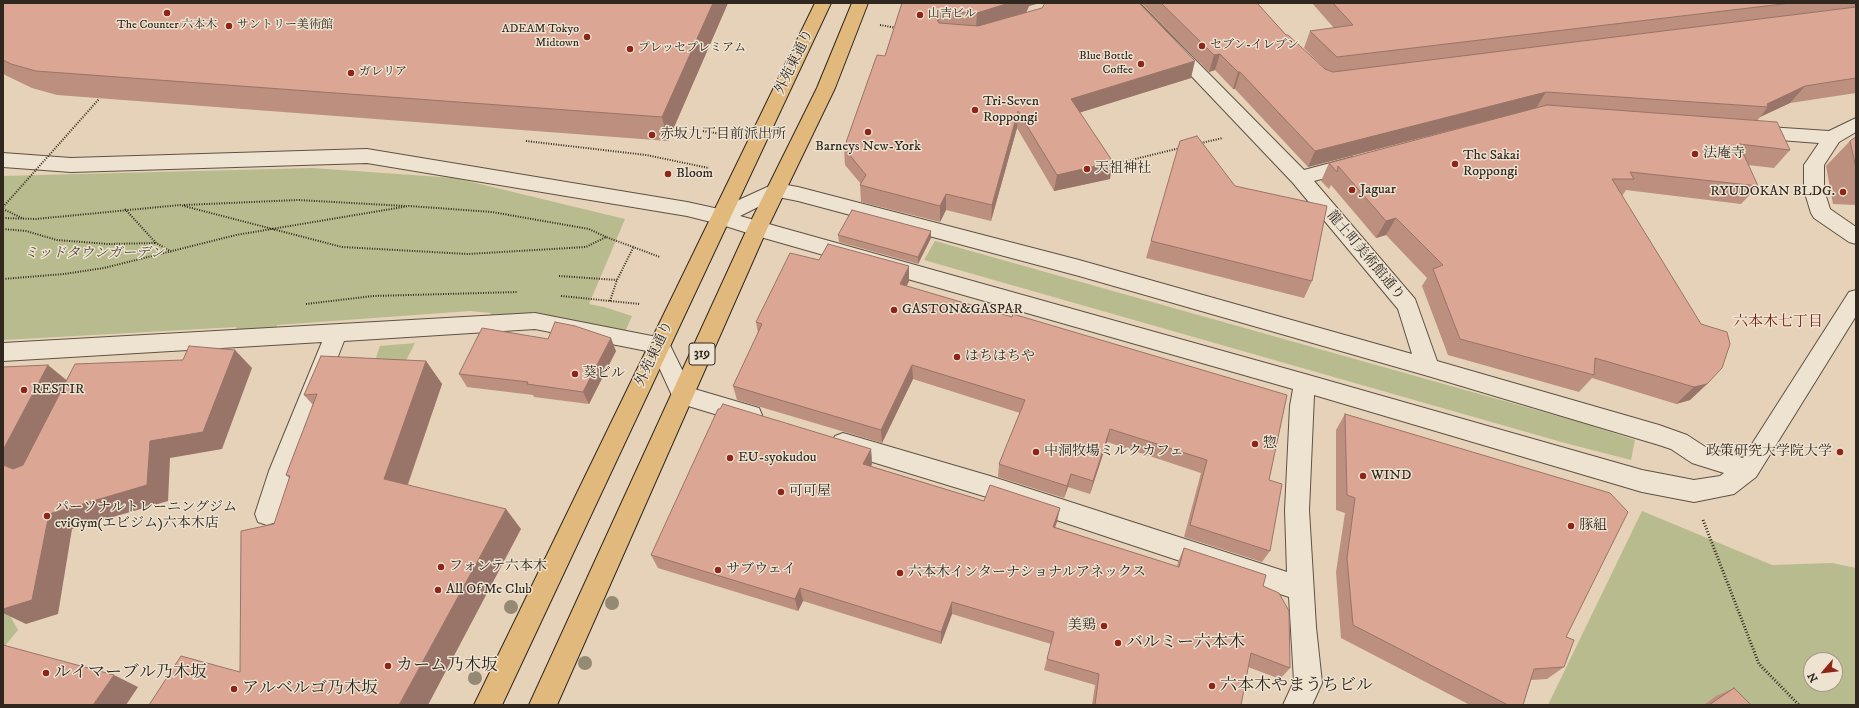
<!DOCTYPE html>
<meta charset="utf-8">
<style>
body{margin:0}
#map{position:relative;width:1859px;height:708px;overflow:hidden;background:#e5d2b8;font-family:"IM FELL DW Pica",serif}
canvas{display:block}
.frame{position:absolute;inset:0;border:4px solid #30281f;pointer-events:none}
.north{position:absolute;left:1803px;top:652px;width:40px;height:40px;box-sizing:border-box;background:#eee2d1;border:1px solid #a2988a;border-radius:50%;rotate:242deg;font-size:11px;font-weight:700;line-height:16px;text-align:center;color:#30281f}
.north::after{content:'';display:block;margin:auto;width:14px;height:18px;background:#8f2418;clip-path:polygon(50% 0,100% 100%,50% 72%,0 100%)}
</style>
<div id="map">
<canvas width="1859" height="708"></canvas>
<div class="frame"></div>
<div class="north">N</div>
</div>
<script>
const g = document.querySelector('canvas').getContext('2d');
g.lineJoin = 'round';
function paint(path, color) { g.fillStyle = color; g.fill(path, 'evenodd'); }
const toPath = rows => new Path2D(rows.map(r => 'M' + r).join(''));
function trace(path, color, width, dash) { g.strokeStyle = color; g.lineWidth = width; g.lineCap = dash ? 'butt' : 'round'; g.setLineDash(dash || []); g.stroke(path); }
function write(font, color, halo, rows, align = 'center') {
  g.font = font + ' "IM FELL DW Pica","Noto Serif JP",serif'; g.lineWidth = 3; g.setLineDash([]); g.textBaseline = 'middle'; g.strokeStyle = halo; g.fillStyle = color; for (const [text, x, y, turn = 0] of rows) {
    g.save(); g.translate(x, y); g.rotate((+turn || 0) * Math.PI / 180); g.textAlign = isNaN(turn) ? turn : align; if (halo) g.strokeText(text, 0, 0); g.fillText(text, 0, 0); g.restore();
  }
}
paint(toPath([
 [312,168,455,178,625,219,589,304,604,307,632,316,624,334,488,320,491,313,470,311,277,325,274,335,232,333,237,327,3,340,3,176],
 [935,241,1579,422,1635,440,1631,460,1565,443,924,260],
 [415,343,397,378,369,378,380,346],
 [1642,511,1772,565,1832,563,1856,568,1856,705,1548,705],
 [1811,660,1835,660,1835,684,1811,684],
 [3,603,18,630,3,648]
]), '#b7bb8d');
const minor = toPath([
 [1122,3,1139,3,1304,170,1353,157,1360,159,1363,164,1360,169,1314,181,1415,299,1437,361,1659,425,1687,435,1707,448,1743,458,1849,292,1856,290,1856,316,1756,477,1734,494,1694,502,1642,492,1314,395,1309,510,1316,627,1322,683,1312,705,1283,705,1294,681,1289,597,990,498,843,453,835,450,831,443,835,436,843,433,990,476,1287,572,1285,510,1290,406,1293,389,757,236,719,224,687,216,367,163,71,172,3,167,3,153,71,158,367,149,687,202,719,209,776,183,798,187,1079,260,1412,354,1398,309,1293,183,1122,3],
 [778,197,798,201,1079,276,1428,376,1659,445,1671,449,1692,463,1724,473,1720,476,1694,480,1642,470,1305,374,740,216,778,197],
 [1856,118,1856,132,1839,142,1824,165,1824,190,1830,209,1856,227,1856,244,1849,242,1814,218,1811,213,1804,190,1804,165,1819,143,1753,138,1746,136,1744,132,1746,128,1753,126,1829,131,1856,118],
 [535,313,667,339,691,388,759,408,762,415,759,422,751,425,675,402,652,352,535,329,344,341,293,471,279,514,276,522,267,525,258,522,255,514,269,471,322,342,3,361,3,343,535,313]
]);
const major = toPath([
 [815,3,831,3,502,705,474,705,815,3],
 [852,3,868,3,835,88,767,229,557,705,529,705,747,229,817,88,852,3]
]);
trace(minor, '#5d5245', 2);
trace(major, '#30281f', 2);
trace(toPath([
 [880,25,897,28],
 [703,131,727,135],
 [526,141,646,155,709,168],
 [1201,143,1223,138],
 [1111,165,1180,148],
 [184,205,298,200,405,206],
 [3,209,22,218],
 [125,209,156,243,172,252],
 [3,218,36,219,180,205,342,247,468,254,586,247,606,237,660,257],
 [3,229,26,231,57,240,108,244,156,243],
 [559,276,617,280],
 [3,279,64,274,104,268,236,235,409,206,492,212,589,229,606,237],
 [561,296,640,304],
 [610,301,617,280,634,246],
 [306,304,373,296,518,292]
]), '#30281f', 2, [1, 1.5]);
trace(toPath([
 [1703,520,1759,664,1799,705]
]), '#30281f', 3, [1, 2]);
paint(minor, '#eee2d1');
paint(major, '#e2b97c');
trace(toPath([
 [3,207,99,99]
]), '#30281f', 2, [1, 1.5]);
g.fillStyle = '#948973';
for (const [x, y] of [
 [612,603],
 [511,607],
 [585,663],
 [475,678]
]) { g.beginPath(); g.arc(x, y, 7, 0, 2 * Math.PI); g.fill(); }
paint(toPath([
 [3,3,728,3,668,141,57,95,32,88,5,75,3,72],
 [902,3,1040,3,1029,6,1026,12,1191,78,1080,112,1110,179,1054,191,1017,128,991,221,946,210,940,222,861,202,860,185,861,184,845,165,844,148,885,56],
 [1141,3,1257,3,1286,35,1326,70,1304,48,1310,31,1334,28,1312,3,1856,3,1856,93,1790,103,1760,117,1757,121,1790,150,1774,168,1748,165,1758,186,1741,204,1626,190,1622,196,1707,384,1690,400,1676,404,1592,378,1579,392,1448,355,1422,286,1427,278,1386,235,1376,238,1331,185,1329,189,1321,181,1329,163,1503,117,1308,167,1235,89,1233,89,1215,70,1209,72],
 [1856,137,1856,205,1833,204,1826,166,1850,141],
 [1235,186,1312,281,1304,298,1146,258,1151,241],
 [931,231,931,238,918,264,839,242,838,235],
 [909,281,907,286,1269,480,1270,551,1262,562,1184,537,1201,473,1107,442,1090,494,1068,487,1064,498,998,477,999,464,1020,413,913,379,882,443,737,400,733,386,758,333,756,322],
 [616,351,589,404,534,397,533,395,467,387,459,374],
 [426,361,442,384,408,485,521,529,240,672,289,478,286,475,313,405,304,395],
 [1345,414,1566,637,1564,667,1547,679,1531,680,1523,705,1470,705,1341,638,1336,572,1345,513,1336,510,1336,430],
 [871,449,872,464,871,466,984,501,1060,508,1055,527,1177,567,1178,562,1184,548,1263,586,1290,668,1280,679,1248,667,1241,705,1092,705,1095,685,1044,670,1051,644,952,614,941,644,803,601,798,611,658,568,651,555],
 [1734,688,1751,705,1704,705,1716,696]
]), '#bc8f7f');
paint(toPath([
 [713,3,728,3,668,141,662,117],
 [1009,3,1040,3,1029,6,1025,15,976,29,977,13],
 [939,12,939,29,936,18],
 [1220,54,1215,70,1209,72,1214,55],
 [1195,61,1191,78,1069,116,1071,99],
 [1238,72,1240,72,1235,89,1233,89],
 [1805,86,1790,103,1760,117,1768,107,1767,104],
 [1546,92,1536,108,1308,167,1315,151],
 [1018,111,1017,128,991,221,992,205],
 [1113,162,1110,179,1054,191,1057,175],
 [946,194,946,210,940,222,940,206],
 [1396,218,1386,235,1376,238,1386,221],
 [931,231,931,238,918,264,918,257],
 [909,266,909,281,900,298,900,284],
 [611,338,616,351,589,404,583,392],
 [235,350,252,368,222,449,170,458,168,501,72,529,58,614,26,624,3,613,3,609,49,514,150,441],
 [426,361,442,384,402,500,384,479],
 [48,365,70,383,24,473,3,465,3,450],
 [912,365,913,379,882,443,881,430],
 [1707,384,1690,400,1676,404,1694,387],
 [1110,429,1107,442,1090,494,1093,481],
 [871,449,872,464,865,479,863,464],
 [1071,474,1068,487,1064,498,1067,486],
 [1060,508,1057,522,1050,541,1053,527],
 [506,509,521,529,428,705,399,705],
 [800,588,803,601,798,611,795,599],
 [952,602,952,614,941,644,941,632],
 [114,675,138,687,126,705,93,705]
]), '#997468');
const building = toPath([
 [3,3,713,3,662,117,36,71,11,64,3,60,3,3],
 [902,3,1009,3,977,13,939,12,936,18,939,23,978,26,1042,8,1045,3,1139,3,1195,61,1071,99,1113,162,1057,175,1018,111,992,205,946,194,940,206,860,185,866,175,844,148,877,55,885,56,902,3],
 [1161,3,1257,3,1286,35,1288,35,1325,69,1333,72,1856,7,1856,78,1805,86,1767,104,1768,107,1546,92,1315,151,1240,72,1238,72,1220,54,1214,55,1161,3],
 [1333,3,1791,3,1337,57,1310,31,1353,25,1333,3],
 [1547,105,1777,122,1790,150,1739,144,1758,186,1630,172,1634,179,1612,179,1701,324,1727,332,1730,344,1722,368,1707,384,1694,387,1595,358,1594,375,1460,339,1433,269,1443,265,1396,218,1386,221,1338,166,1337,172,1329,163,1547,105],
 [1197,136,1235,186,1327,206,1312,281,1151,241,1180,141,1197,136],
 [1856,137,1856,168,1850,141,1856,137],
 [852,210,931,231,918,257,838,235,852,210],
 [828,244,909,266,900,284,1012,317,1013,314,1287,395,1269,480,1282,484,1270,551,1190,525,1207,460,1110,429,1093,481,1071,474,1067,486,999,464,1025,400,912,365,881,430,733,386,762,324,756,322,790,253,819,260,828,244],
 [555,322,575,326,611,338,583,392,527,384,528,382,459,374,482,328,548,339,555,322],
 [189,346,235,350,203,432,150,441,147,485,49,514,32,600,3,609,3,464,3,465,13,469,23,465,75,364,183,360,189,346],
 [321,356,426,361,384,479,506,509,399,705,149,705,181,656,240,672,241,531,274,524,290,476,286,475,317,394,304,395,321,356],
 [48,365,3,450,3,367,48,365],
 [723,404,871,449,863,464,984,501,990,485,1060,508,1053,527,1179,567,1184,548,1266,575,1263,586,1279,593,1289,611,1290,668,1251,653,1241,705,1095,705,1099,674,1047,659,1054,632,952,602,941,632,800,588,795,599,651,555,718,409,720,409,723,404],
 [1345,414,1610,493,1628,512,1566,637,1574,640,1564,667,1534,669,1523,705,1508,705,1353,625,1347,558,1355,498,1347,495,1345,414],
 [3,645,114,675,93,705,3,705,3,645],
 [1734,688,1751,705,1709,705,1734,688]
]);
paint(building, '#dba694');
trace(building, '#997468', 1);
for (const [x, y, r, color] of [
 [167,13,4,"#8f2418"],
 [920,15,4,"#8f2418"],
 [229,26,4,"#8f2418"],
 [587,37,4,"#8f2418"],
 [1202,46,4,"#8f2418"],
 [630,49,4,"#8f2418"],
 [1141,64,4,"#8f2418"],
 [351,73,4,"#8f2418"],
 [975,110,4,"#8f2418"],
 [868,132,4,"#8f2418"],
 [652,135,4,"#8f2418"],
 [1695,154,4,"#8f2418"],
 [1455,164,4,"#8f2418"],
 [1087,169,4,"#8f2418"],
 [668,174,4,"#8f2418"],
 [1352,190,4,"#8f2418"],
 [1843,192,4,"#8f2418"],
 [894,310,4,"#8f2418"],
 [957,357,4,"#8f2418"],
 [575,374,4,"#8f2418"],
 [24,390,4,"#8f2418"],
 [1255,444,4,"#8f2418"],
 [1036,452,4,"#8f2418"],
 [1840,452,4,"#8f2418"],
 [730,458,4,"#8f2418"],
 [1363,476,4,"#8f2418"],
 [781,492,4,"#8f2418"],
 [47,516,4,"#8f2418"],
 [1571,526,4,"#8f2418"],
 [441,567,4,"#8f2418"],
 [718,570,4,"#8f2418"],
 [900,573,4,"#8f2418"],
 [438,590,4,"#8f2418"],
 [1104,626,4,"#8f2418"],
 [1118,643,4,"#8f2418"],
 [388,666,4,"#8f2418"],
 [46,673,4,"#8f2418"],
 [1212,686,4,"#8f2418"],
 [234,689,4,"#8f2418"]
]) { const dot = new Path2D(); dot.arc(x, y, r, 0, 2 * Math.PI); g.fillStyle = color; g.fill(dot); trace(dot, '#eee2d1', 1.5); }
write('12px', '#30281f', '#eee2d1', [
 ["山吉ビル",928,15],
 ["The Counter 六本木",167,26,"center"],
 ["サントリー美術館",237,26],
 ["ADEAM Tokyo",579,30,"right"],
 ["Midtown",579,44,"right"],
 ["セブン-イレブン",1210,46],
 ["プレッセプレミアム",638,49],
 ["Blue Bottle",1133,57,"right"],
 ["Coffee",1133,71,"right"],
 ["ガレリア",359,73]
], 'left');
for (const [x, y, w] of [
 [702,354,26]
]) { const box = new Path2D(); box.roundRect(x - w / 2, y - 11, w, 22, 3); g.fillStyle = '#eee2d1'; g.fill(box); trace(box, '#30281f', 1); }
write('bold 13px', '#30281f', null, [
 ["319",702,354]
]);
write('14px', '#30281f', '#eee2d1', [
 ["外苑東通り",795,62,-64],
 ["龍土町美術館通り",1365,256,50],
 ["外苑東通り",655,354,-65]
]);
write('14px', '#30281f', '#eee2d1', [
 ["Tri-Seven",983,102],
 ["Roppongi",983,118],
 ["赤坂九丁目前派出所",660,135],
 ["Barneys New-York",868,147,"center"],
 ["法庵寺",1703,154],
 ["The Sakai",1463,156],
 ["Roppongi",1463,172],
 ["天祖神社",1095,169],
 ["Bloom",676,174],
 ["Jaguar",1360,190],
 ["RYUDOKAN BLDG.",1835,192,"right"],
 ["GASTON&GASPAR",902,310],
 ["はちはちや",965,357],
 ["葵ビル",583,374],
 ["RESTIR",32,390],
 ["惣",1263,444],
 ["中洞牧場ミルクカフェ",1044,452],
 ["政策研究大学院大学",1832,452,"right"],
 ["EU-syokudou",738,458],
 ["WIND",1371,476],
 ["可可屋",789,492],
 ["パーソナルトレーニングジム",55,508],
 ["eviGym(エビジム)六本木店",55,524],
 ["豚組",1579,526],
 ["フォンテ六本木",449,567],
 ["サブウェイ",726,570],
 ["六本木インターナショナルアネックス",908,573],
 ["All Of Me Club",446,590],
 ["美鶏",1096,626,"right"]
], 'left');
write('italic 14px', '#524d3a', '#eee2d1', [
 ["ミッドタウンガーデン",94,254]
]);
write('15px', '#7a1f14', '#eee2d1', [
 ["六本木七丁目",1778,323]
]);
write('17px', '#30281f', '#eee2d1', [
 ["バルミー六本木",1126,643],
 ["カーム乃木坂",396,666],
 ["ルイマーブル乃木坂",54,673],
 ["六本木やまうちビル",1220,686],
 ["アルベルゴ乃木坂",242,689]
], 'left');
</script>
